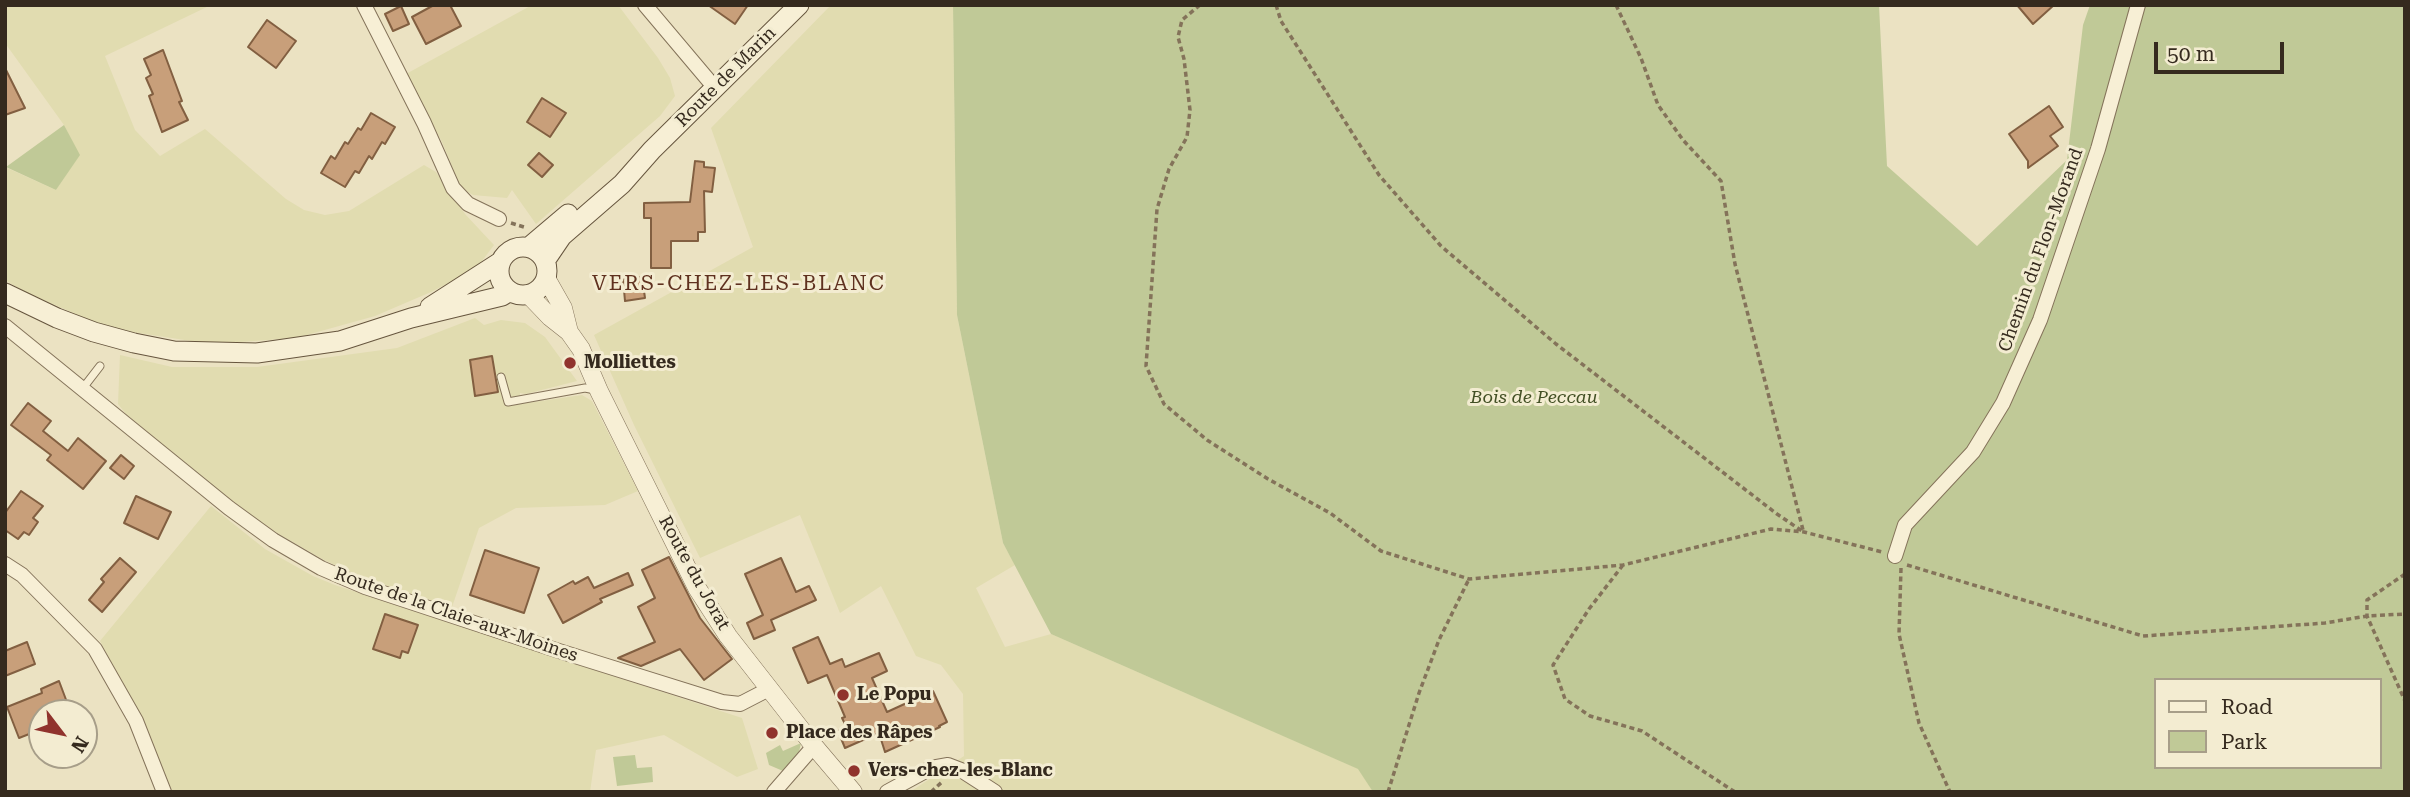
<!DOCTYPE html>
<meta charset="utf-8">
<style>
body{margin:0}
#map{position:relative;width:2410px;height:797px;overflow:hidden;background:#ebe2c2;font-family:"Roboto Serif",serif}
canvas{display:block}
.frame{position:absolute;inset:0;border:7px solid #352a1e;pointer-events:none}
.legend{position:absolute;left:2154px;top:678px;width:228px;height:91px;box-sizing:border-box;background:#f3ecd1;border:2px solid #a79e89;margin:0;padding:9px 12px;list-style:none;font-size:21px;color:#352a1e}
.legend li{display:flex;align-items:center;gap:14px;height:35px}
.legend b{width:35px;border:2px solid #a79e89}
.north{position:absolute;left:28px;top:699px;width:70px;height:70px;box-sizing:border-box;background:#f3ecd1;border:2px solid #a79e89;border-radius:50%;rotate:122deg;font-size:19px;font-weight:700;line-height:28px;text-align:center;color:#352a1e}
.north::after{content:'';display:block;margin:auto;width:24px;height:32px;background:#90332d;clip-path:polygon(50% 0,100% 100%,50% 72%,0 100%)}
.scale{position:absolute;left:2154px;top:42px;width:130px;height:32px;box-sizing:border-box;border:4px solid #352a1e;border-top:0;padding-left:9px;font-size:21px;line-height:24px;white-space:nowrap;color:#352a1e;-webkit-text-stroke:5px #f3ecd1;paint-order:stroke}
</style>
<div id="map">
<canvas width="2410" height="797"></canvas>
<div class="frame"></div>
<ul class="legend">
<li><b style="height:9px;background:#f7efd5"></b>Road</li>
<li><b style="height:19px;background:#c0c997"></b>Park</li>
</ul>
<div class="north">N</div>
<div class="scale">50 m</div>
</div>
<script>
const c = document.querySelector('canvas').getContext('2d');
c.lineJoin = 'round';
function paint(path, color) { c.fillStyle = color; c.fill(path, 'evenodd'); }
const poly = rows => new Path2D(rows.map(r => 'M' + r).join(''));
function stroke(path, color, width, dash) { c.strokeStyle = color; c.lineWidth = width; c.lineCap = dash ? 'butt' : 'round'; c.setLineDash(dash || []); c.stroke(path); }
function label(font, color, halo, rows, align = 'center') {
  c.font = font + ' "Roboto Serif",serif'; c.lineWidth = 6; c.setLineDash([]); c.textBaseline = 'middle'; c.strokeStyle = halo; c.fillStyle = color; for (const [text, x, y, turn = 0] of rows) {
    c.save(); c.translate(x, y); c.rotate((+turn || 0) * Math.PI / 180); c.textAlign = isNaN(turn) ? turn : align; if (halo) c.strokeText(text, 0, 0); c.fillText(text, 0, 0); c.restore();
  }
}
const farmland = poly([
 [5,5,211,5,105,56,135,130,160,156,205,129,286,199,304,210,325,215,349,211,424,165,436,172,465,214,494,245,476,269,431,292,375,316,296,338,211,344,132,332,96,323,25,292,5,280,5,167,56,190,79,155,64,125,5,43],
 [532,5,618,5,658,58,670,78,675,96,660,116,536,224,512,190,507,198,473,195,461,188,442,142,406,74],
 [831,5,953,5,957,315,1003,543,1015,565,976,588,1005,647,1051,634,1359,769,1373,792,910,792,964,756,963,694,941,665,916,656,881,586,840,613,800,515,700,558,634,425,594,335,753,247,711,128],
 [475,318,484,325,501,320,525,323,545,337,577,381,526,394,520,393,520,404,582,395,592,401,638,491,605,505,516,508,479,528,452,607,366,579,324,560,277,533,233,502,126,414,118,404,120,355,172,367,257,367,397,348],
 [211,506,265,549,313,576,335,585,742,718,758,769,737,777,664,735,596,750,590,792,171,792,141,718,100,641]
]);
const green = poly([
 [953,5,1879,5,1887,166,1977,246,2067,160,2083,25,2090,5,2405,5,2405,792,1373,792,1358,769,1051,634,1003,543,957,315],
 [2156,680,2380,680,2380,767,2156,767],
 [64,125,80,155,56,190,6,167],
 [801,743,799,752,783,771,769,765,766,753,780,745,783,751],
 [635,755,637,768,652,767,653,782,617,786,613,757]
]);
const building = poly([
 [434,5,450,5,461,26,426,44,412,17,434,5],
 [708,5,748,5,735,24,708,5],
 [2017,5,2054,5,2033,24,2017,5],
 [401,6,409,24,393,31,385,14,401,6],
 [267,20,296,41,276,68,248,47,267,20],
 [163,50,182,101,179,102,188,120,162,132,149,96,153,94,146,78,151,75,144,59,163,50],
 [5,68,25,108,5,115,5,68],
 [542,98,566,113,550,137,527,122,542,98],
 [2049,106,2063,127,2050,136,2058,146,2028,168,2028,161,2009,134,2049,106],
 [371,113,395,127,385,144,382,142,372,159,369,156,359,173,355,171,345,187,321,173,331,156,335,159,345,142,348,144,358,128,361,130,371,113],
 [539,153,553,165,542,177,528,165,539,153],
 [695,161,704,162,704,167,715,168,712,192,704,191,705,232,698,232,698,241,671,241,671,268,651,268,651,218,644,218,644,203,690,202,695,161],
 [642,277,645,298,625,301,623,279,642,277],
 [492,356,498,392,475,396,470,360,492,356],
 [28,403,51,421,43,431,68,451,78,438,106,461,83,489,47,460,51,455,11,425,28,403],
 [121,455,134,466,124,479,110,468,121,455],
 [21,491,43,506,33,518,38,522,29,535,24,532,18,539,5,530,5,513,21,491],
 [136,496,171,512,158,539,124,523,136,496],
 [485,550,539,568,524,613,470,595,485,550],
 [669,557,700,618,732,659,704,680,680,649,641,666,618,658,655,642,638,607,655,598,642,570,669,557],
 [120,558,136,572,102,612,89,600,104,582,101,579,120,558],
 [781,558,796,592,809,586,816,600,771,620,775,630,754,639,747,623,763,615,745,574,781,558],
 [628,573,633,585,600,599,602,602,563,623,548,595,573,581,575,584,588,577,594,588,628,573],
 [385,614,418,625,408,653,402,651,400,658,373,649,385,614],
 [818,637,830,664,842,659,845,667,879,653,887,671,872,678,887,712,933,691,947,722,939,726,940,727,885,752,879,733,845,748,838,731,847,728,842,718,845,717,827,675,808,683,793,648,818,637],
 [27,642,35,664,5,676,5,651,27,642],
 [59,681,71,713,42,713,42,729,19,738,7,707,42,693,41,689,59,681]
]);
const path = poly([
 [1200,5,1182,20,1178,37,1184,59,1190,110,1187,137,1169,169,1157,209,1146,366,1164,404,1207,440,1268,479,1330,513,1381,551,1469,579,1623,565,1771,529,1804,532,1882,552],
 [1276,5,1281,21,1379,175,1441,246,1556,344,1777,514,1802,531],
 [1616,5,1641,58,1658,105,1683,140,1721,181,1735,264,1803,530],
 [511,223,527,228],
 [1623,565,1589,609,1553,665,1565,699,1590,716,1642,731,1735,792],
 [1907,565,2143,636,2325,623,2367,616,2405,614],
 [1901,568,1899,634,1919,723,1950,792],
 [2405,574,2367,600,2367,616,2405,701],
 [931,792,942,782],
 [1388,792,1419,693,1439,640,1469,579]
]);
const service = poly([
 [501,377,508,402,585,388,595,390],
 [83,388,100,366]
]);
const minor = poly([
 [364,5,424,123,453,188,468,204,499,219],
 [645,5,715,88],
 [5,326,229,508,273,540,321,568,365,587,559,651,722,702,740,704,769,689],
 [1895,556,1905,525,1973,452,2003,403,2040,320,2098,149,2138,5],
 [5,564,22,575,95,649,136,721,164,792],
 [774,792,814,746],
 [887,792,931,768,948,765,961,770,995,792]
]);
const tertiary = poly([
 [546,278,563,308,569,332],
 [528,294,550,317,569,332,581,349,599,391,697,588,728,636,814,746,853,792]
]);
const secondary = poly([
 '499 271a24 24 0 1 1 48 0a24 24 0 1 1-48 0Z',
 [529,247,568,214],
 [545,261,562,236,622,184,652,150,799,5],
 [5,293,57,318,94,332,134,343,174,351,257,353,340,341,411,318,502,296,510,291],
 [430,307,500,262]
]);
const markers = [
 [570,363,7,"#90332d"],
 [843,695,7,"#90332d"],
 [772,733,7,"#90332d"],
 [854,771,7,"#90332d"]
];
const streetNames = [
 ["Route de Marin",726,77,-45],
 ["Chemin du Flon-Morand",2041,250,-70],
 ["Route du Jorat",694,573,61],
 ["Route de la Claie-aux-Moines",456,615,19]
];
const poiNames = [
 ["Molliettes",584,363],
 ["Le Popu",857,695],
 ["Place des Râpes",786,733],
 ["Vers-chez-les-Blanc",868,771]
];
const parkNames = [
 ["Bois de Peccau",1534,398]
];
const quarterNames = [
 ["VERS-CHEZ-LES-BLANC",739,284]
];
paint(farmland, '#e1dcb0');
paint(green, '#c0c997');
paint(building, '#c89f7a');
stroke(building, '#825f41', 2);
stroke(service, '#84735a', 9);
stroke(minor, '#84735a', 16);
stroke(tertiary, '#84735a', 19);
stroke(secondary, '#66553e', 21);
stroke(path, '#84735a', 3.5, [5, 3.5]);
stroke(service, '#f7efd5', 7);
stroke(minor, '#f7efd5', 14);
stroke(tertiary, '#f7efd5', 18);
stroke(secondary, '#f7efd5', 19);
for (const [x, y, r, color] of markers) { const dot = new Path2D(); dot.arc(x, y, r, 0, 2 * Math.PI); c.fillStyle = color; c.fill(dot); stroke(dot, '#f3ecd1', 2.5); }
label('18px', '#352a1e', '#f3ecd1', streetNames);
label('bold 18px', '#352a1e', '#f3ecd1', poiNames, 'left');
label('italic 18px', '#435025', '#f3ecd1', parkNames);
c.letterSpacing = '2px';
label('21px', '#5f311f', '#f3ecd1', quarterNames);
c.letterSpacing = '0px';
</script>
